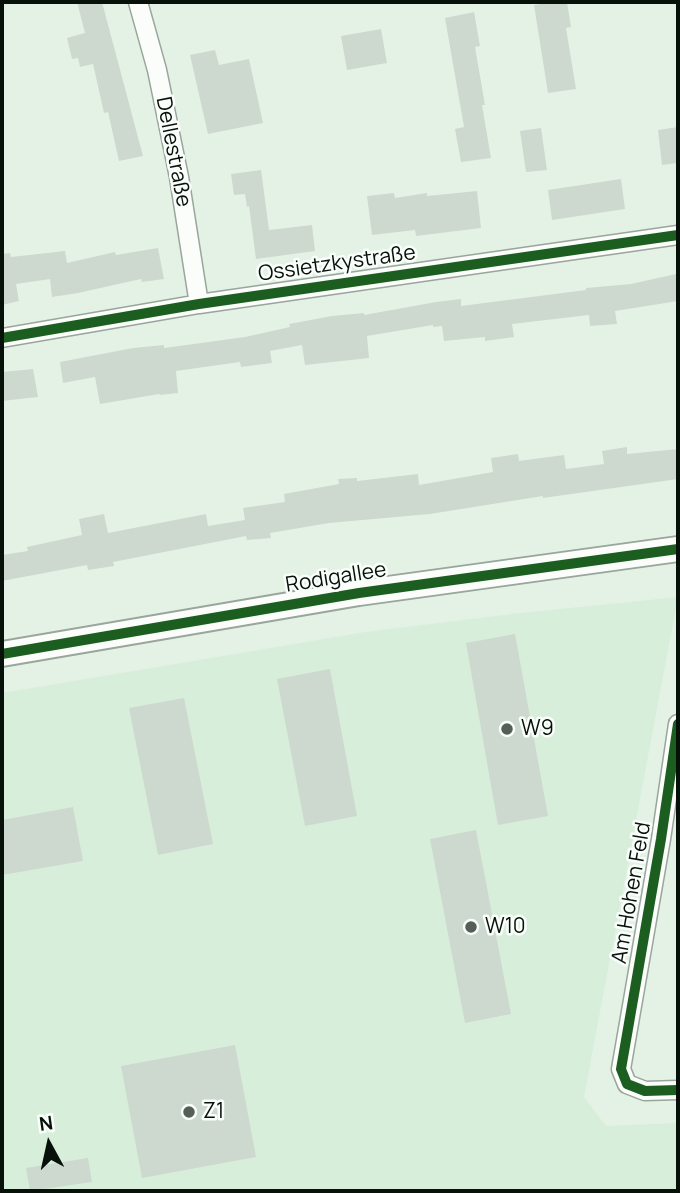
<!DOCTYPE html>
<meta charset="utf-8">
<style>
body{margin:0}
#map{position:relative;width:680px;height:1193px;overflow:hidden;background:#e4f2e6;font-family:Manrope,sans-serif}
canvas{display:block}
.frame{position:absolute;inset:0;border:4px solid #071009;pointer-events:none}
.north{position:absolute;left:14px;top:1109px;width:70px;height:70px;-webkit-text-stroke:5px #f9fefa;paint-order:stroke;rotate:352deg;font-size:19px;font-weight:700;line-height:28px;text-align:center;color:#071009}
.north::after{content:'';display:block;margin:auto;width:24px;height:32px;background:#071009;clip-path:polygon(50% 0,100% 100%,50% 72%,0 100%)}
</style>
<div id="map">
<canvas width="680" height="1193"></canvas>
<div class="frame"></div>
<div class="north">N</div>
</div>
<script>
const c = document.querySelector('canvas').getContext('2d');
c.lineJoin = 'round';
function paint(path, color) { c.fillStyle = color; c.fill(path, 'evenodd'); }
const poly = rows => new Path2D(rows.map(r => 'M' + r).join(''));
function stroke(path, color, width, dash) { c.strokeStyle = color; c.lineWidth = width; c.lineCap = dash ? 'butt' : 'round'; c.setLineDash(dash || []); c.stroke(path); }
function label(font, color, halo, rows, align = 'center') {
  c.font = font + ' Manrope,sans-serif'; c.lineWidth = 5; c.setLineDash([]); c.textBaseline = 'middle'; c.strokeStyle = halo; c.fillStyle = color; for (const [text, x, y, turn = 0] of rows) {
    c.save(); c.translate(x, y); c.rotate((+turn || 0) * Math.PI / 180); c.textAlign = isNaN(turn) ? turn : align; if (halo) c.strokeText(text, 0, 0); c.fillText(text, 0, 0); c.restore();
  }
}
const built = poly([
 [678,597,584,1097,606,1126,678,1123,678,1191,2,1191,2,693,365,632,520,613]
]);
const building = poly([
 [77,2,102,2,143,156,119,161,108,112,104,113,93,64,80,67,78,58,72,59,67,38,85,33],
 [555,2,567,2,571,27,566,28,576,89,548,93,534,5],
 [474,12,480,46,475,47,485,105,482,105,491,158,461,162,455,129,464,127,445,18],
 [381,29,387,63,347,70,341,36],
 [215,50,219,65,249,59,263,123,208,134,190,55],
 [678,127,678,163,662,165,658,130],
 [541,128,547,170,526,172,520,131],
 [261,170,269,230,312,225,315,251,256,259,249,206,247,207,245,194,234,195,231,174],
 [621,179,625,209,552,220,548,190],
 [477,191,481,228,416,236,415,230,372,235,367,196,394,193,395,198,427,193,427,196],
 [158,248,164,279,142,282,141,279,78,293,52,297,50,279,16,284,19,301,2,305,2,254,10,253,11,257,65,251,67,263,115,252,116,255],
 [676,274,678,301,615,311,617,324,590,326,589,315,512,324,514,337,485,341,485,337,444,341,442,326,433,327,433,325,367,336,369,358,305,365,302,345,270,351,272,363,241,367,240,362,176,371,178,393,160,395,159,394,100,404,95,377,63,383,60,362,133,348,164,345,164,348,245,337,290,327,289,324,332,316,364,313,364,315,436,302,461,299,461,306,586,290,586,288,631,284],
 [33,369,38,397,2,401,2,372],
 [627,447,627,454,678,449,678,479,543,498,543,496,430,514,329,523,270,533,271,538,247,540,246,536,113,562,114,566,88,570,87,565,2,581,2,555,28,551,27,547,82,535,79,519,104,514,108,533,206,514,208,526,245,520,243,508,285,502,284,494,339,484,338,479,357,478,357,481,418,474,419,485,493,472,491,458,518,454,519,461,564,455,566,469,604,464,602,451],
 [515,634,548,816,498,825,466,643],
 [330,669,357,816,305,826,277,679],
 [184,698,213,844,158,855,129,708],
 [73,807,83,861,2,875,2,820],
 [476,830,511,1014,465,1023,430,839],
 [235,1045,256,1157,142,1178,121,1066],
 [88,1158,92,1182,30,1191,26,1168]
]);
const minor = poly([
 [138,2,157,70,179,177,199,304],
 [2,338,199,304,678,235],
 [678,724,661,839,621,1069,627,1084,645,1091,678,1090]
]);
const secondary = poly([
 [2,654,359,593,678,549]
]);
const cycleway = poly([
 [2,338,199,304,678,235],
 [2,654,359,593,678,549],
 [678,724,661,839,621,1069,627,1084,645,1091,678,1090]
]);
const markers = [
 [507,729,7,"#545f56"],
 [471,927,7,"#545f56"],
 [189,1112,7,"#545f56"]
];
const streetNames = [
 ["Dellestraße",173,152,79],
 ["Ossietzkystraße",337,264,-8],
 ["Rodigallee",336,578,-9],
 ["Am Hohen Feld",632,893,-80]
];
const poiNames = [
 ["W9",521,729],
 ["W10",485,927],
 ["Z1",203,1112]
];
paint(built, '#d7efda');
paint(building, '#cdd9cf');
stroke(minor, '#9aa59c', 21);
stroke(secondary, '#9aa59c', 28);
stroke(minor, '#fbfdfb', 18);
stroke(secondary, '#fbfdfb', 24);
stroke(cycleway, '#1b5e20', 10);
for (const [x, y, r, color] of markers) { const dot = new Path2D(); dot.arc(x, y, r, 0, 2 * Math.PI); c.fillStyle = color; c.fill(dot); stroke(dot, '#f9fefa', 2.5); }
label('21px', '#071009', '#f9fefa', streetNames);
label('21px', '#071009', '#f9fefa', poiNames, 'left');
</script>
